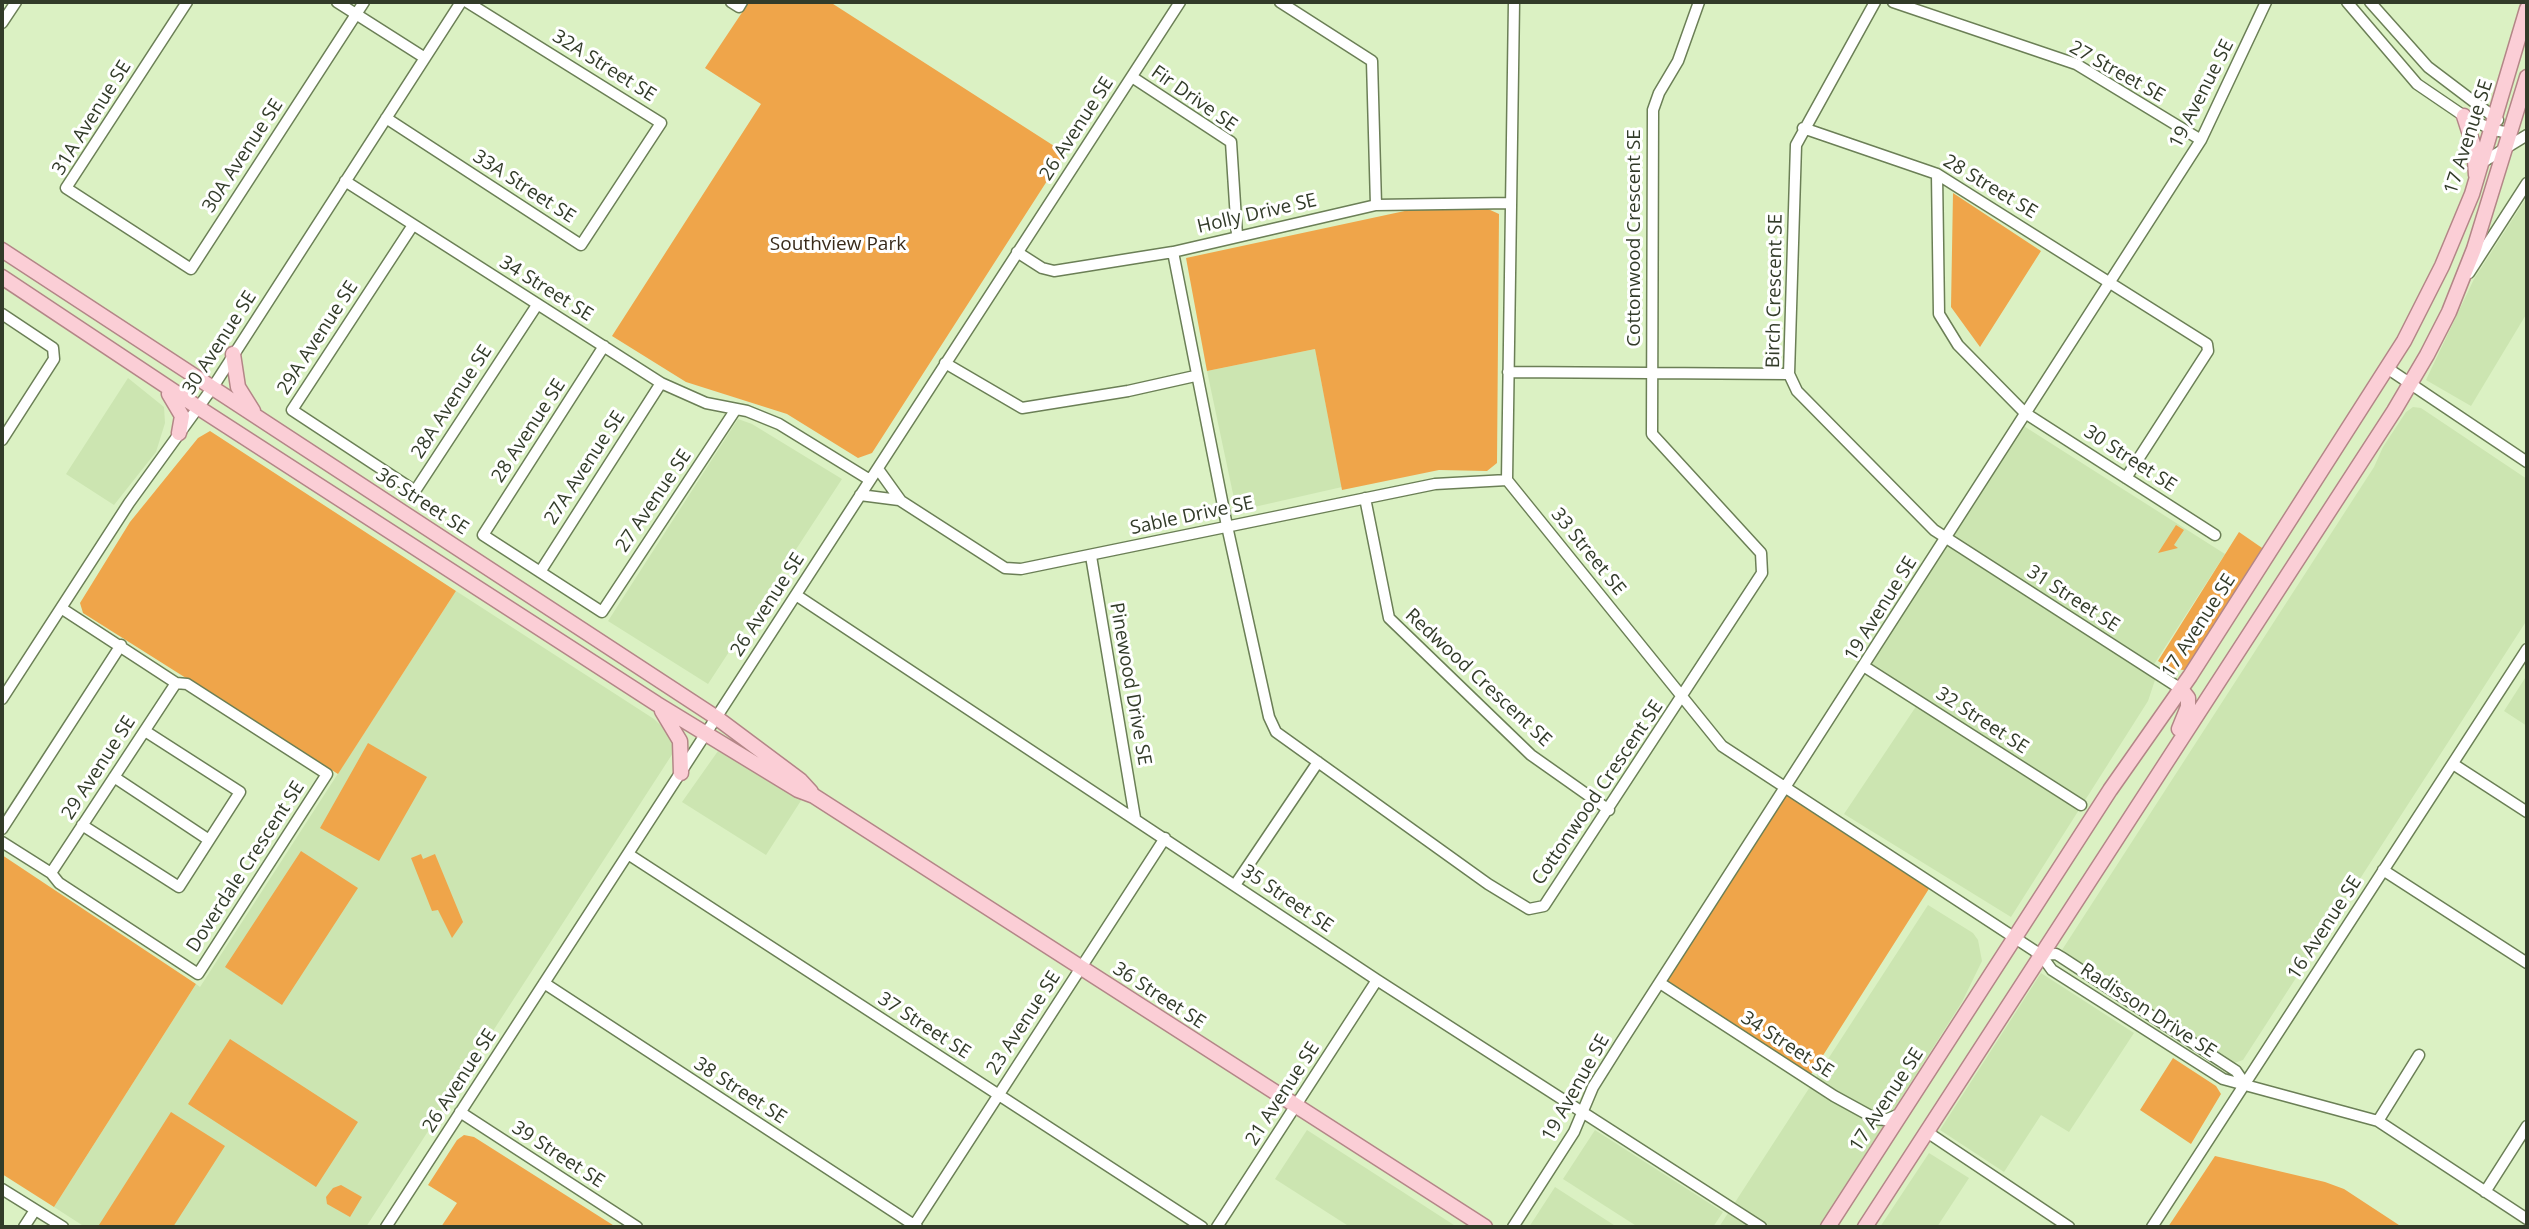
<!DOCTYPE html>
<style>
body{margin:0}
#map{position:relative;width:2529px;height:1229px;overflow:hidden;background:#dbf1c3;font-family:"Open Sans",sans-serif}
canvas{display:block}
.frame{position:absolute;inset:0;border:4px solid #323b29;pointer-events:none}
</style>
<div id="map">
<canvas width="2529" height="1229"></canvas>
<div class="frame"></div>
</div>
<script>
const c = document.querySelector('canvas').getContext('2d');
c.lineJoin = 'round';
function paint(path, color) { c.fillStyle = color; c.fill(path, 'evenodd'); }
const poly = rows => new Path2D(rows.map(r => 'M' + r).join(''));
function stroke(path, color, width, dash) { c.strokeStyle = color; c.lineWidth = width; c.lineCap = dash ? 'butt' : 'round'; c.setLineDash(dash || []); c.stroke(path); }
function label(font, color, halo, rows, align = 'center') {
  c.font = font + ' "Open Sans",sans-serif'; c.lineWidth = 6; c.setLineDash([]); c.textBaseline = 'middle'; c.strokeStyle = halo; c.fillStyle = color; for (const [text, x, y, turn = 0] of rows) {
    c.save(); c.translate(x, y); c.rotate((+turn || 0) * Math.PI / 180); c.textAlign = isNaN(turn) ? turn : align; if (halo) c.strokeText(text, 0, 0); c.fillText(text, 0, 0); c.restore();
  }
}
const built = poly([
 [2527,197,2527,313,2471,406,2426,380,2474,279],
 [1315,349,1342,487,1241,510,1236,508,1207,371],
 [128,378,164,407,165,423,156,452,114,505,66,474],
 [2413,407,2421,408,2527,479,2527,620,2243,1060,2234,1063,2062,950,2374,467,2383,447,2406,412],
 [738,419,752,424,842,479,708,684,608,621],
 [2019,423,2225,554,2151,669,2157,674,2148,701,2011,917,1844,814,1919,702,1865,667],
 [456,591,654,719,671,735,673,753,366,1227,85,1227,54,1207,196,984,200,987],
 [2527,675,2527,726,2504,711],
 [718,751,802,799,766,855,682,802],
 [1928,905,1973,933,1978,940,1982,961,1962,1002,1819,1227,1719,1227],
 [2041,973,2134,1033,2069,1132,2041,1115,2004,1172,1940,1130],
 [1307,1130,1457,1227,1350,1227,1275,1179],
 [1595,1130,1723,1212,1713,1227,1638,1227,1563,1179],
 [1929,1153,1969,1178,1937,1227,1880,1227],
 [1555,1187,1617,1227,1529,1227]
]);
const green = poly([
 [749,2,830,2,1065,153,872,453,858,458,787,414,686,382,612,336,761,104,705,68],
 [1953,193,2041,251,1980,347,1951,307],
 [1414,209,1488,209,1499,214,1497,463,1487,471,1439,470,1342,490,1315,349,1207,371,1186,258],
 [210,431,456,591,338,774,83,613,80,603,130,522,198,438],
 [2176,525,2184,530,2174,545,2178,548,2158,553],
 [2239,532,2265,550,2185,670,2171,669,2158,661],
 [368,743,427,777,379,861,320,828],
 [1784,789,1932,884,1808,1079,1660,984],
 [301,851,358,888,282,1005,225,967],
 [421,854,423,859,435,854,463,922,452,938,438,910,432,911,411,858],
 [2,855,196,984,54,1207,2,1174],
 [230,1039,358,1122,316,1187,188,1104],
 [2173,1058,2216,1086,2221,1094,2191,1144,2140,1110],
 [171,1112,225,1146,173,1227,102,1227,99,1225],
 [464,1135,474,1137,616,1227,441,1227,457,1203,428,1185,457,1140],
 [2215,1156,2325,1182,2344,1189,2402,1227,2168,1227],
 [341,1185,362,1197,350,1217,327,1204,326,1197,333,1188]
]);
const minor = poly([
 [187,2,66,188,191,269,364,2],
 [337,2,425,58],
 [731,2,739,7,742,2],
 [1280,2,1372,61,1376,205],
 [1514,2,1507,480,1722,746,2041,955,2052,970,2223,1079,2378,1121,2527,1219],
 [1875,2,1796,145,1789,374,1797,391,1934,530,2181,689],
 [1893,2,2076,64,2201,140],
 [2347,2,2417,84,2464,116,2493,130,2511,133],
 [2370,2,2428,67,2498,120],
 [2,23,16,2],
 [1132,77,1231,142,1237,235],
 [386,118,581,245,661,123,467,2],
 [1803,128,1937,174,2207,344,2208,351,2126,478],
 [2483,162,2527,135],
 [1937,174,1939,314,1958,345,2025,413,2215,535],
 [345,181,661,383,706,403,747,411,779,424,870,480],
 [413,225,292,410,415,491,537,305],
 [1017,252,1042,268,1054,271,1173,252,1376,205,1511,203],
 [1173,252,1227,526,1269,717,1276,732,1488,884,1529,909,1544,906,1762,573,1761,553,1652,434,1653,110,1659,93,1678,61,1699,2],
 [2469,273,2527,183],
 [2,314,53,348,54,359,2,440],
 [604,346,483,535,602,612,736,409],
 [945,363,1022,408,1128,391,1195,376],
 [2387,368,2527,462],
 [1508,372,1789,374],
 [878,469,901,501,1005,568,1021,569,1435,484,1507,480],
 [860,495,899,500],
 [1365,498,1389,618,1531,755,1609,810],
 [1091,556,1135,818],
 [540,572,661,383],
 [796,595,1377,980,1761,1227],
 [1865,667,2081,805],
 [2,699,129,503,213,387,461,2],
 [2453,764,2527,812],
 [114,777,209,840],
 [82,825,179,887,240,792,145,731],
 [2,829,121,645],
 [2,842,51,873,59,883,198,974,327,774,187,684,176,683,61,608],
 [628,854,1202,1227],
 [2383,870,2527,963],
 [51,873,176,683],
 [1235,885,1318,762],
 [2041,955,2056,954,2061,957,2236,1071,2245,1084],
 [544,983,917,1227],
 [1660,983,1834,1096,1876,1119,1885,1120,1900,1114],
 [460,1112,637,1227],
 [2378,1121,2419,1055],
 [1927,1132,2069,1227],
 [2,1189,63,1227],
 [2485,1192,2527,1126],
 [24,1227,35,1210],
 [386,1227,1180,2],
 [913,1227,1165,838],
 [1217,1227,1377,980],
 [1513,1227,1574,1132,1593,1087,1620,1044,2201,140,2266,2],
 [2152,1227,2527,649]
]);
const major = poly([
 [2464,116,2474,147,2476,175],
 [2,250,717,718,800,780,811,792],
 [2,277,199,408,657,704,798,790,814,796,1485,1227],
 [233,354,238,387,253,411],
 [169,394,182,416,179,433],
 [662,711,680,741,681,773],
 [2179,729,2188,707,2188,698,2181,689],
 [1828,1227,2110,790,2190,676,2404,341,2442,266,2472,194,2527,9],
 [1865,1227,2394,411,2427,355,2449,312,2474,249,2527,77]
]);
const streetNames = [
 ["32A Street SE",604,66,32],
 ["27 Street SE",2117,72,29],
 ["19 Avenue SE",2202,94,-63],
 ["Fir Drive SE",1194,99,35],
 ["31A Avenue SE",92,118,-58],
 ["26 Avenue SE",1077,129,-57],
 ["17 Avenue SE",2469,137,-72],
 ["30A Avenue SE",243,156,-57],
 ["33A Street SE",524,187,33],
 ["28 Street SE",1990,187,31],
 ["Holly Drive SE",1257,214,-13],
 ["Cottonwood Crescent SE",1635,238,-90],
 ["34 Street SE",546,289,32],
 ["Birch Crescent SE",1775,291,-89],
 ["29A Avenue SE",318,338,-57],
 ["30 Avenue SE",220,343,-57],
 ["28A Avenue SE",452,402,-57],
 ["28 Avenue SE",529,431,-57],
 ["30 Street SE",2130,459,33],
 ["27A Avenue SE",585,468,-57],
 ["27 Avenue SE",654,501,-56],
 ["36 Street SE",422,502,33],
 ["Sable Drive SE",1192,516,-12],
 ["33 Street SE",1588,552,51],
 ["31 Street SE",2073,599,33],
 ["26 Avenue SE",768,605,-57],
 ["19 Avenue SE",1881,609,-58],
 ["17 Avenue SE",2199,626,-57],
 ["Redwood Crescent SE",1478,678,43],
 ["Pinewood Drive SE",1130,684,80],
 ["32 Street SE",1982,721,33],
 ["29 Avenue SE",99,768,-57],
 ["Cottonwood Crescent SE",1598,793,-56],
 ["Doverdale Crescent SE",246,867,-57],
 ["35 Street SE",1287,899,34],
 ["16 Avenue SE",2325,928,-57],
 ["36 Street SE",1159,996,33],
 ["Radisson Drive SE",2148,1011,33],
 ["23 Avenue SE",1024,1023,-57],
 ["37 Street SE",924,1026,33],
 ["34 Street SE",1787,1045,33],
 ["26 Avenue SE",460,1081,-57],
 ["19 Avenue SE",1576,1088,-61],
 ["38 Street SE",740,1091,33],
 ["21 Avenue SE",1283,1094,-57],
 ["17 Avenue SE",1887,1100,-57],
 ["39 Street SE",558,1155,33]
];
const parkNames = [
 ["Southview Park",838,245]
];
paint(built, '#cce5b1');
paint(green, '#efa54a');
stroke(minor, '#6b7f56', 13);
stroke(major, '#b38687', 17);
stroke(minor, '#fff', 10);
stroke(major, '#fbced6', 14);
label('19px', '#323b29', '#fff', streetNames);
label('19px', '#392a1a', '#fff', parkNames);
</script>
